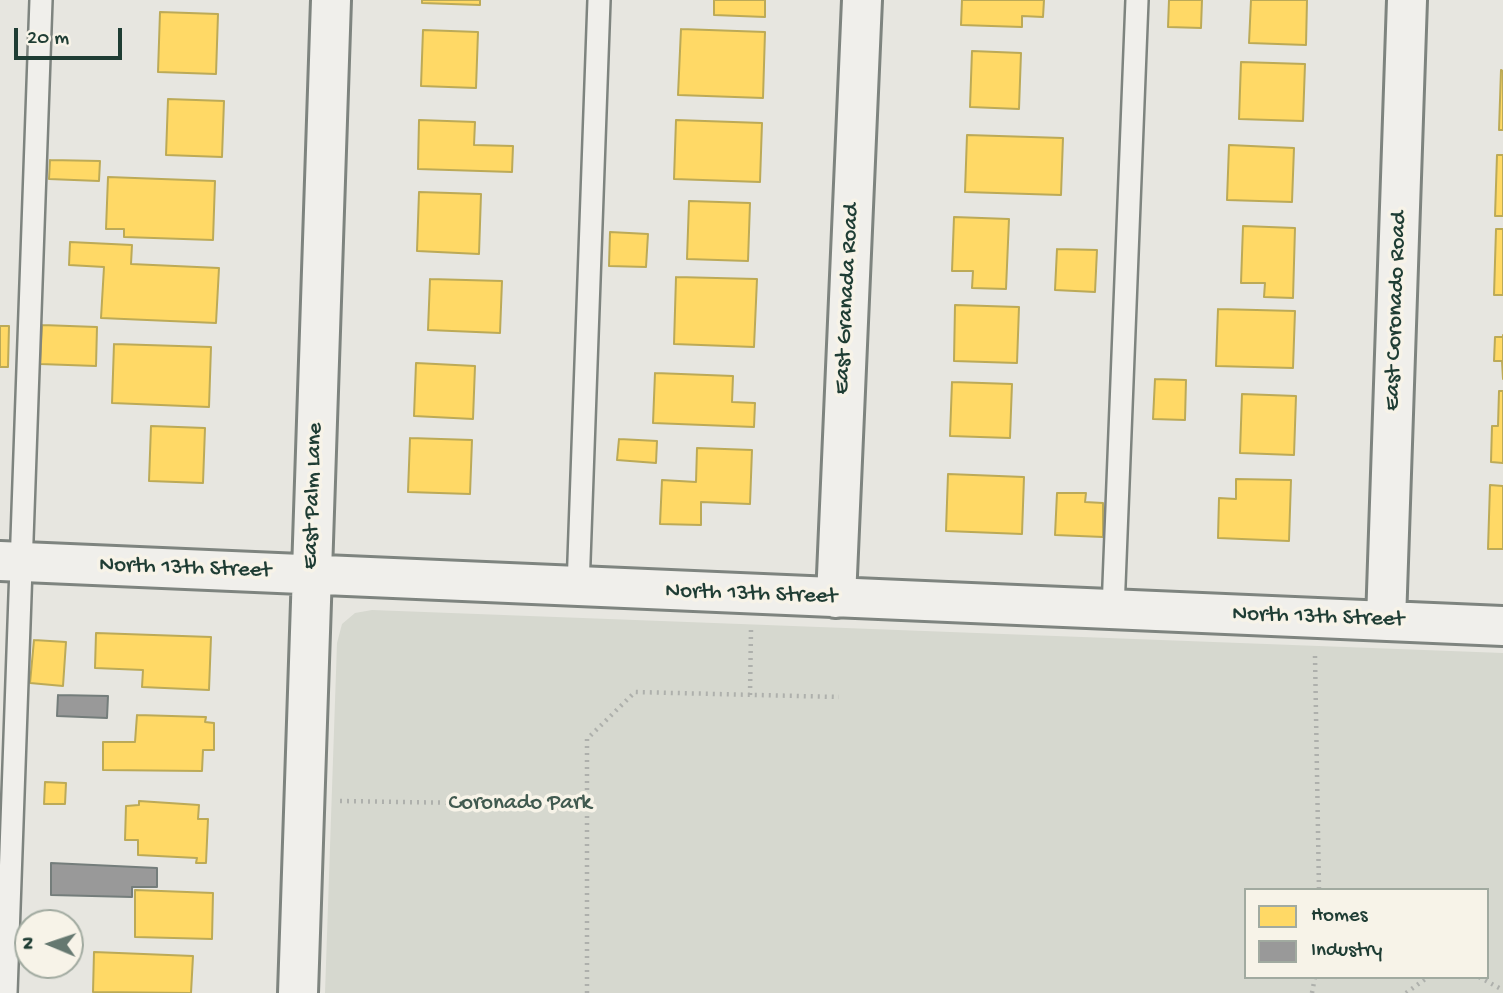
<!DOCTYPE html>
<style>
body{margin:0}
#map{position:relative;width:1503px;height:993px;overflow:hidden;background:#e7e6e0;font-family:"Gochi Hand",sans-serif}
canvas{display:block}
.legend{position:absolute;left:1244px;top:888px;width:245px;height:91px;box-sizing:border-box;background:#f7f3e8;border:2px solid #a1aaa0;margin:0;padding:9px 12px;list-style:none;font-size:21px;color:#1f3d34}
.legend li{display:flex;align-items:center;gap:14px;height:35px}
.legend b{width:35px;border:2px solid #a1aaa0}
.north{position:absolute;left:14px;top:909px;width:70px;height:70px;box-sizing:border-box;background:#f7f3e8;border:2px solid #a1aaa0;border-radius:50%;rotate:272deg;font-size:19px;font-weight:700;line-height:28px;text-align:center;color:#1f3d34}
.north::after{content:'';display:block;margin:auto;width:24px;height:32px;background:#657870;clip-path:polygon(50% 0,100% 100%,50% 72%,0 100%)}
.scale{position:absolute;left:14px;top:28px;width:108px;height:32px;box-sizing:border-box;border:4px solid #1f3d34;border-top:0;padding-left:9px;font-size:21px;line-height:24px;white-space:nowrap;color:#1f3d34;-webkit-text-stroke:5px #f7f3e8;paint-order:stroke}
</style>
<div id="map">
<canvas width="1503" height="993"></canvas>
<ul class="legend">
<li><b style="height:19px;background:#ffd966"></b>Homes</li>
<li><b style="height:19px;background:#999"></b>Industry</li>
</ul>
<div class="north">N</div>
<div class="scale">20 m</div>
</div>
<script>
const c = document.querySelector('canvas').getContext('2d');
c.lineJoin = 'round';
function paint(path, color) { c.fillStyle = color; c.fill(path, 'evenodd'); }
const poly = rows => new Path2D(rows.map(r => 'M' + r).join(''));
function stroke(path, color, width, dash) { c.strokeStyle = color; c.lineWidth = width; c.lineCap = dash ? 'butt' : 'round'; c.setLineDash(dash || []); c.stroke(path); }
function label(font, color, halo, rows, align = 'center') {
  c.font = font + ' "Gochi Hand",sans-serif'; c.lineWidth = 7; c.setLineDash([]); c.textBaseline = 'middle'; c.strokeStyle = halo; c.fillStyle = color; for (const [text, x, y, turn = 0] of rows) {
    c.save(); c.translate(x, y); c.rotate((+turn || 0) * Math.PI / 180); c.textAlign = isNaN(turn) ? turn : align; if (halo) c.strokeText(text, 0, 0); c.fillText(text, 0, 0); c.restore();
  }
}
const green = poly([
 [372,610,1503,653,1503,993,325,993,337,643,342,624,355,613],
 [1246,890,1487,890,1487,977,1246,977]
]);
const homes = poly([
 [422,0,480,0,480,5,422,3,422,0],
 [714,0,765,0,765,17,714,15,714,0],
 [962,0,1044,0,1043,17,1022,16,1022,27,961,25,962,0],
 [1169,0,1202,0,1201,28,1168,27,1169,0],
 [1251,0,1307,0,1306,45,1249,43,1251,0],
 [160,12,218,14,216,74,158,72,160,12],
 [681,29,765,32,763,98,678,95,681,29],
 [423,30,478,32,476,88,421,86,423,30],
 [972,51,1021,53,1019,109,970,107,972,51],
 [1241,62,1305,64,1303,121,1239,119,1241,62],
 [1501,70,1503,71,1503,130,1499,130,1501,70],
 [168,99,224,101,222,157,166,155,168,99],
 [419,120,475,122,474,145,513,146,512,172,418,169,419,120],
 [676,120,762,123,760,182,674,179,676,120],
 [967,135,1063,138,1061,195,965,192,967,135],
 [1229,145,1294,148,1292,202,1227,200,1229,145],
 [1497,155,1503,155,1503,216,1495,216,1497,155],
 [50,160,100,161,99,181,49,179,50,160],
 [108,177,215,181,213,240,124,237,124,229,106,229,108,177],
 [419,192,481,194,479,254,417,251,419,192],
 [689,201,750,203,748,261,687,259,689,201],
 [954,217,1009,219,1006,289,972,288,973,271,952,271,954,217],
 [1243,226,1295,228,1293,298,1264,297,1265,283,1241,283,1243,226],
 [1496,229,1503,229,1503,295,1494,295,1496,229],
 [610,232,648,234,646,267,609,266,610,232],
 [70,242,132,245,131,264,219,268,216,323,101,318,104,267,69,265,70,242],
 [1057,249,1097,250,1095,292,1055,290,1057,249],
 [676,277,757,279,754,347,674,344,676,277],
 [430,279,502,281,500,333,428,330,430,279],
 [955,305,1019,307,1017,363,954,361,955,305],
 [1218,309,1295,311,1293,368,1216,366,1218,309],
 [42,325,97,327,96,366,40,364,42,325],
 [0,326,9,326,8,367,0,367,0,326],
 [1503,335,1503,379,1502,361,1494,361,1495,337,1503,337,1503,335],
 [114,344,211,347,209,407,112,403,114,344],
 [416,363,475,366,473,419,414,416,416,363],
 [655,373,733,376,732,402,755,403,754,427,653,423,655,373],
 [1155,379,1186,380,1185,420,1153,419,1155,379],
 [952,382,1012,384,1010,438,950,436,952,382],
 [1499,391,1503,391,1503,463,1491,462,1492,426,1498,426,1499,391],
 [1242,394,1296,396,1294,455,1240,453,1242,394],
 [151,426,205,428,203,483,149,481,151,426],
 [410,438,472,440,470,494,408,492,410,438],
 [619,439,657,441,656,463,617,460,619,439],
 [697,448,752,450,750,504,701,502,701,525,660,524,662,480,696,482,697,448],
 [948,474,1024,477,1022,534,946,531,948,474],
 [1236,479,1291,480,1289,541,1218,538,1219,498,1236,499,1236,479],
 [1490,485,1503,486,1503,549,1488,549,1490,485],
 [1057,493,1086,493,1085,502,1103,503,1103,537,1055,535,1057,493],
 [96,633,211,637,209,690,142,687,143,670,95,668,96,633],
 [34,640,66,642,63,686,30,683,34,640],
 [137,715,206,717,205,722,214,723,214,750,203,750,202,771,103,770,103,742,135,742,137,715],
 [45,782,66,783,65,804,44,804,45,782],
 [139,801,199,805,198,819,208,819,206,863,196,863,197,858,138,855,138,840,125,840,126,806,139,805,139,801],
 [135,890,213,893,212,939,135,937,135,890],
 [94,952,193,956,191,993,93,992,94,952]
]);
const industry = poly([
 [58,695,108,696,107,718,57,716,58,695],
 [51,863,157,868,157,887,132,887,132,897,51,895,51,863]
]);
const path = poly([
 [1315,656,1319,890],
 [750,695,751,629],
 [340,801,587,805],
 [1479,977,1503,990],
 [587,993,587,739,635,692,839,697],
 [1312,993,1315,977],
 [1406,993,1428,977]
]);
const lane = poly([
 [578,588,599,0],
 [1113,610,1137,0],
 [6,993,41,0]
]);
const street = poly([
 [0,561,1503,626],
 [836,598,862,0],
 [1386,621,1407,0],
 [298,993,331,0]
]);
const streetNames = [
 ["East Granada Road",848,299,-87],
 ["East Coronado Road",1397,311,-88],
 ["East Palm Lane",314,496,-88],
 ["North 13th Street",185,569,2],
 ["North 13th Street",751,595,2],
 ["North 13th Street",1318,618,2]
];
const parkNames = [
 ["Coronado Park",520,804]
];
paint(green, '#d6d8cf');
paint(homes, '#ffd966');
stroke(homes, '#bcaa57', 2);
paint(industry, '#999');
stroke(industry, '#747d7b', 2);
stroke(lane, '#7e847f', 26);
stroke(street, '#7e847f', 44);
stroke(path, '#aeb0ac', 4.5, [2, 5]);
stroke(lane, '#f0efeb', 21);
stroke(street, '#f0efeb', 38);
label('23px', '#1f3d34', '#f7f3e8', streetNames);
label('23px', '#415a50', '#f7f3e8', parkNames);
</script>
